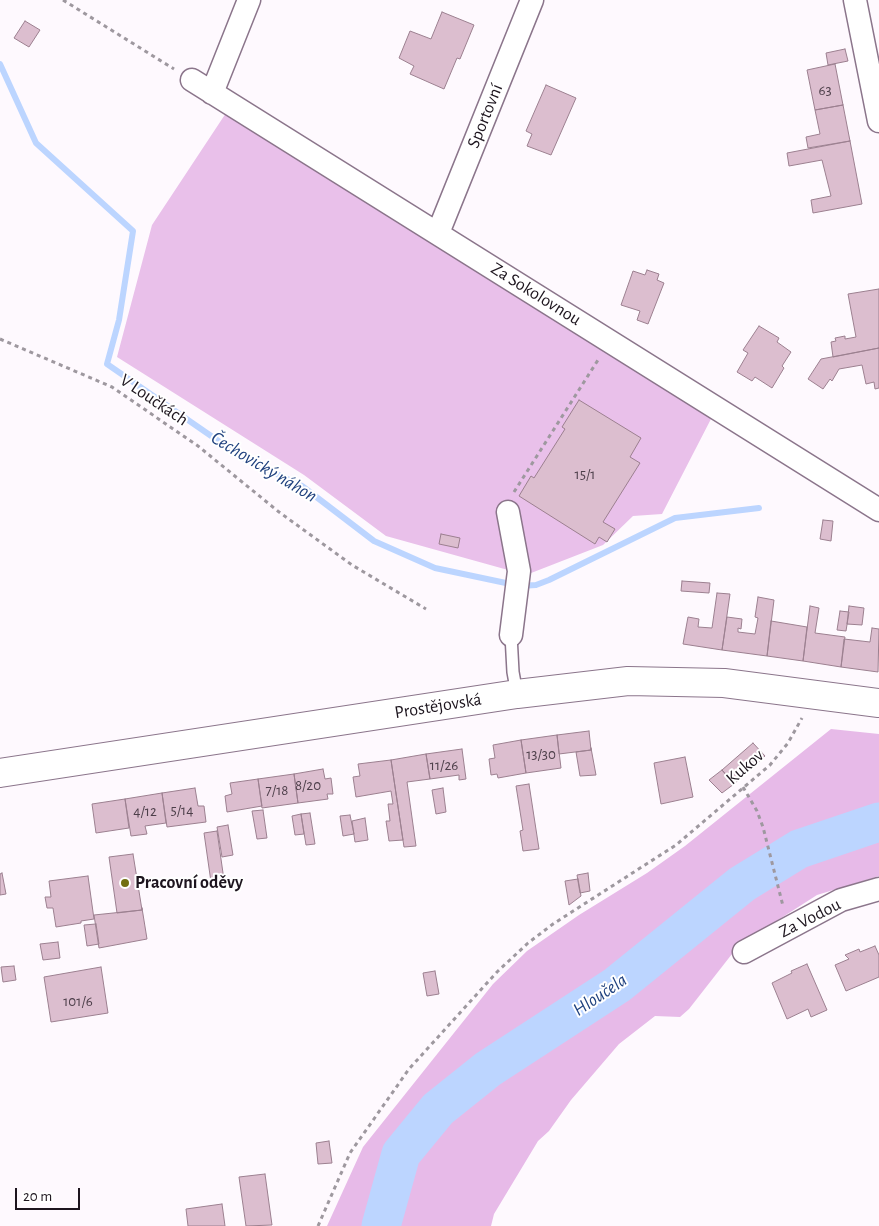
<!DOCTYPE html>
<meta charset="utf-8">
<style>
body{margin:0}
#map{position:relative;width:879px;height:1226px;overflow:hidden;background:#fef9fe;font-family:"Alegreya Sans",sans-serif}
canvas{display:block}
.scale{position:absolute;left:15px;top:1188px;width:65px;height:22px;box-sizing:border-box;border:2px solid #1d151e;border-top:0;padding-left:6px;font-size:15px;line-height:18px;white-space:nowrap;color:#1d151e;-webkit-text-stroke:4px #fff;paint-order:stroke}
</style>
<div id="map">
<canvas width="879" height="1226"></canvas>
<div class="scale">20 m</div>
</div>
<script>
const c = document.querySelector('canvas').getContext('2d');
c.lineJoin = 'round';
function paint(path, color) { c.fillStyle = color; c.fill(path, 'evenodd'); }
const poly = rows => new Path2D(rows.map(r => 'M' + r).join(''));
function stroke(path, color, width, dash) { c.strokeStyle = color; c.lineWidth = width; c.lineCap = dash ? 'butt' : 'round'; c.setLineDash(dash || []); c.stroke(path); }
function label(font, color, halo, rows, align = 'center') {
  c.font = font + ' "Alegreya Sans",sans-serif'; c.lineWidth = 4; c.setLineDash([]); c.textBaseline = 'middle'; c.strokeStyle = halo; c.fillStyle = color; for (const [text, x, y, turn = 0] of rows) {
    c.save(); c.translate(x, y); c.rotate((+turn || 0) * Math.PI / 180); c.textAlign = isNaN(turn) ? turn : align; if (halo) c.strokeText(text, 0, 0); c.fillText(text, 0, 0); c.restore();
  }
}
const green = poly([
 [226,113,712,417,662,514,633,516,603,545,526,575,386,536,304,475,117,357,152,225]
]);
const forest = poly([
 [831,729,879,734,879,876,817,895,739,945,689,1009,680,1017,655,1016,619,1044,571,1100,549,1131,538,1141,494,1214,491,1226,327,1226,363,1147,493,984,527,951,579,915,647,873,685,846]
]);
const stream = poly([
 [0,64,36,143,133,231,119,320,107,364,243,458,302,486,374,541,435,568,520,586,536,585,549,580,675,518,759,508]
]);
const river = poly([
 [381,1226,401,1154,438,1109,488,1069,617,985,742,884,799,849,879,822]
]);
const building = poly([
 [442,12,474,25,460,59,457,58,444,89,410,74,414,66,399,58,410,31,431,39,442,12],
 [25,21,40,30,29,47,14,38,25,21],
 [845,49,848,61,828,65,826,53,845,49],
 [835,64,843,105,815,110,807,70,835,64],
 [546,85,576,98,551,155,527,146,532,134,526,131,546,85],
 [843,105,850,141,808,148,806,137,820,134,815,110,843,105],
 [850,141,862,204,813,213,811,200,831,196,822,160,789,166,787,153,850,141],
 [647,270,659,274,657,280,664,283,648,324,637,320,640,311,621,305,633,271,645,275,647,270],
 [879,289,879,348,833,357,831,342,836,341,835,338,845,336,845,339,856,337,848,294,879,289],
 [759,326,779,338,777,342,791,352,782,366,784,368,772,388,755,377,752,381,737,372,748,353,743,350,759,326],
 [879,348,879,388,875,389,874,382,866,384,862,365,839,369,832,381,830,379,823,389,808,379,821,359,879,348],
 [579,400,641,438,630,457,640,463,603,522,615,529,607,542,599,537,595,544,519,496,531,476,534,478,565,429,562,427,579,400],
 [823,520,833,521,831,541,820,539,823,520],
 [441,534,460,538,458,548,439,544,441,534],
 [682,581,710,583,709,593,681,591,682,581],
 [717,593,730,594,722,650,683,644,688,617,699,619,698,627,712,628,717,593],
 [758,597,774,600,767,656,722,650,727,617,742,619,741,629,738,628,738,632,755,634,758,618,755,617,758,597],
 [810,606,819,608,815,633,845,637,841,667,803,661,810,606],
 [849,606,864,608,862,625,847,624,849,606],
 [840,611,849,612,846,631,837,630,840,611],
 [771,621,807,627,803,661,767,656,771,621],
 [872,628,879,629,878,672,841,667,844,639,870,642,872,628],
 [589,731,591,750,559,754,557,735,589,731],
 [557,735,561,768,526,773,521,740,557,735],
 [521,740,526,773,498,778,497,774,491,775,489,759,495,758,493,745,521,740],
 [753,743,765,756,734,784,722,770,753,743],
 [591,748,596,775,580,776,576,752,591,750,591,748],
 [462,749,466,779,459,780,459,775,430,779,426,754,462,749],
 [426,754,430,779,407,782,416,846,404,847,391,760,426,754],
 [685,757,693,797,661,804,654,763,685,757],
 [391,760,403,840,389,841,386,821,390,821,388,804,393,804,391,791,356,797,353,777,360,776,358,764,391,760],
 [323,769,325,779,331,778,333,794,327,794,328,799,298,803,294,774,323,769],
 [722,770,734,784,722,793,709,780,722,770],
 [294,774,298,803,262,808,258,779,294,774],
 [258,779,262,806,227,812,225,796,232,794,230,783,258,779],
 [529,784,539,849,523,851,520,831,523,830,516,786,529,784],
 [195,788,198,806,204,806,206,822,167,827,162,793,195,788],
 [443,788,446,812,436,814,432,790,443,788],
 [162,793,166,823,145,826,147,834,131,836,125,799,162,793],
 [125,799,129,828,96,833,92,804,125,799],
 [263,810,267,838,257,839,252,811,263,810],
 [310,813,315,844,306,845,301,814,310,813],
 [301,814,304,834,295,835,292,816,301,814],
 [350,815,354,834,343,836,340,816,350,815],
 [365,818,368,840,355,842,352,821,365,818],
 [228,825,233,855,222,857,217,827,228,825],
 [217,831,224,880,211,882,204,833,217,831],
 [133,854,142,910,117,913,109,857,133,854],
 [2,873,6,894,0,895,0,874,2,873],
 [588,873,590,891,580,893,577,875,588,873],
 [88,876,94,919,81,921,81,923,56,927,53,908,47,908,45,897,51,897,49,881,88,876],
 [578,879,581,896,569,905,565,881,578,879],
 [142,908,147,939,99,948,94,915,142,910,142,908],
 [96,924,99,944,87,946,84,925,96,924],
 [58,942,60,958,43,960,40,944,58,942],
 [875,946,879,955,879,977,846,991,835,965,849,959,845,955,859,949,860,952,875,946],
 [807,964,827,1010,811,1017,808,1009,787,1019,772,983,792,973,791,971,807,964],
 [14,966,16,980,3,982,1,967,14,966],
 [101,967,108,1013,51,1022,44,977,101,967],
 [435,971,439,994,427,996,423,973,435,971],
 [329,1141,332,1163,318,1164,316,1143,329,1141],
 [265,1174,272,1225,246,1226,239,1177,265,1174],
 [222,1204,225,1226,188,1226,186,1209,222,1204]
]);
const path = poly([
 [63,0,174,69],
 [0,339,112,387,198,446,279,512,352,565,426,609],
 [514,492,598,360],
 [743,787,757,811,763,827,783,906],
 [318,1226,350,1153,409,1069,497,972,528,943,553,924,676,845,770,765,788,743,802,718]
]);
const lane = poly([
 [511,635,513,672,517,694]
]);
const street = poly([
 [855,0,879,121],
 [192,80,879,510],
 [212,93,249,0],
 [438,233,532,0],
 [508,512,519,571,511,635],
 [744,952,841,900,879,889]
]);
const secondary = poly([
 [0,773,517,694,628,681,724,683,879,703]
]);
const markers = [
 [125,883,5,"#726f10"]
];
const numberNames = [
 ["63",825,90],
 ["15/1",585,474],
 ["13/30",541,754],
 ["11/26",444,765],
 ["8/20",308,785],
 ["7/18",277,790],
 ["5/14",182,810],
 ["4/12",145,811],
 ["101/6",78,1001]
];
const streetNames = [
 ["Sportovní",485,116,-68],
 ["Za Sokolovnou",536,294,32],
 ["V Loučkách",154,400,34],
 ["Prostějovská",438,706,-9],
 ["Kukov",745,767,-41],
 ["Za Vodou",810,918,-27]
];
const poiNames = [
 ["Pracovní oděvy",135,883]
];
const waterNames = [
 ["Čechovický náhon",264,467,31],
 ["Hloučela",600,995,-34]
];
paint(green, '#e9c0ea');
paint(forest, '#e7bae8');
stroke(stream, '#bcd5ff', 6);
stroke(river, '#bcd5ff', 39);
paint(building, '#dcbecf');
stroke(building, '#9c8090', 1);
stroke(lane, '#8b758b', 14);
stroke(street, '#8b758b', 25);
stroke(secondary, '#8b758b', 30);
stroke(path, '#9e989f', 3, [4, 4]);
stroke(lane, '#fff', 11);
stroke(street, '#fff', 22);
stroke(secondary, '#fff', 28);
for (const [x, y, r, color] of markers) { const dot = new Path2D(); dot.arc(x, y, r, 0, 2 * Math.PI); c.fillStyle = color; c.fill(dot); stroke(dot, '#fff', 2); }
label('15px', '#4d3f4a', null, numberNames);
label('18px', '#1d151e', '#fff', streetNames);
label('bold 18px', '#1d151e', '#fff', poiNames, 'left');
label('italic 19px', '#1f417e', '#fff', waterNames);
</script>
